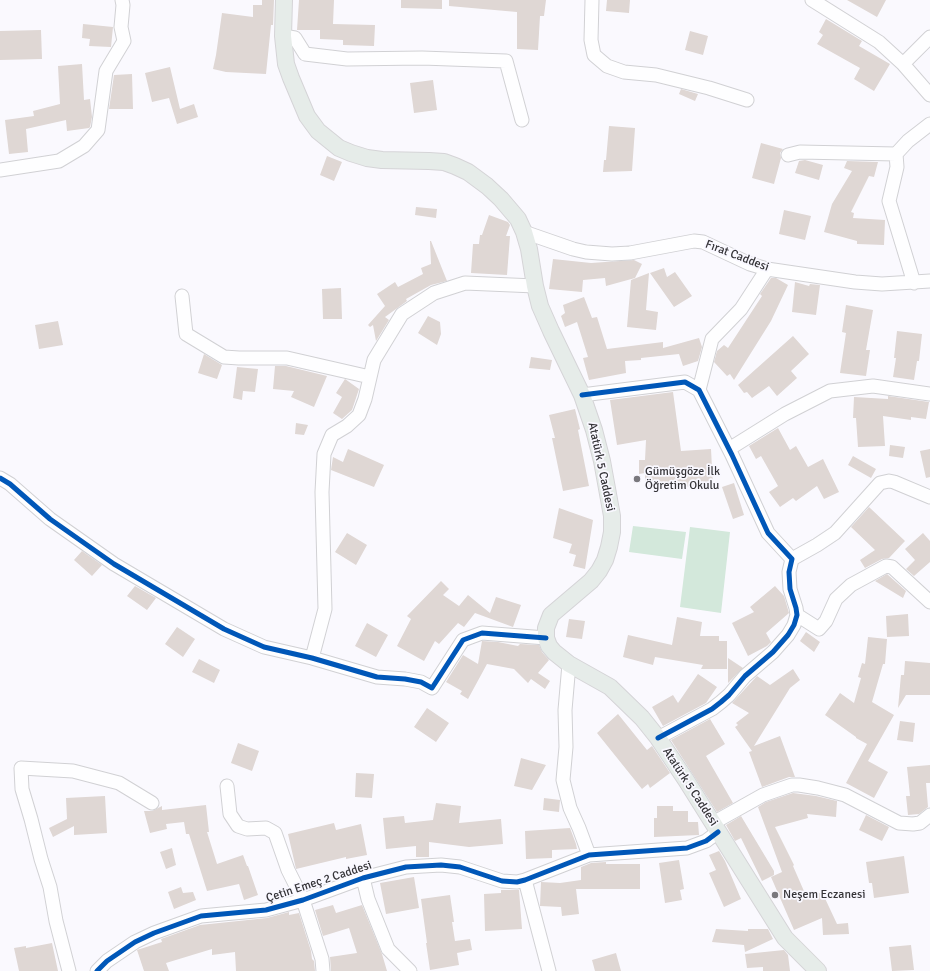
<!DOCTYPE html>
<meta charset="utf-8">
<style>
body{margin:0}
canvas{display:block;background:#faf9fe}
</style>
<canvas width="930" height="971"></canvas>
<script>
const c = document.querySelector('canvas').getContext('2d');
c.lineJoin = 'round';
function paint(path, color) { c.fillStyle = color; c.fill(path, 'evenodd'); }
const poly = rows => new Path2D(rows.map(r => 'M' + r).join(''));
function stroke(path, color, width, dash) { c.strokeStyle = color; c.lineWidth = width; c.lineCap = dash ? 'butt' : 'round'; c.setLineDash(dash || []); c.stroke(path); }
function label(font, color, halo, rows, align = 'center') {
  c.font = font + ' Signika,sans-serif'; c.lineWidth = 3.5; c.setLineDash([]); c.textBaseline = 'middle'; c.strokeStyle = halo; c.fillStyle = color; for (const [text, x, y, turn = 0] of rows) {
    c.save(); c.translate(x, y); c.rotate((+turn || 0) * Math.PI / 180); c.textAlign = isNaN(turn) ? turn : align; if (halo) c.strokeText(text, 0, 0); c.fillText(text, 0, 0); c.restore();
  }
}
const green = poly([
 [633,526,686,532,682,559,629,552],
 [690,527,730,532,721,613,680,607]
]);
const building = poly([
 [262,0,274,0,273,25,271,25,266,74,226,72,213,69,216,55,222,13,253,17,253,5,262,5],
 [299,0,334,0,333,24,375,25,374,46,343,45,343,40,320,39,320,30,297,30],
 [401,0,442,0,442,9,401,8],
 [449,0,546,0,544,16,540,16,538,50,517,49,517,12,449,6],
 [607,0,630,0,629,13,606,11],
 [847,0,886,0,877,17],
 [826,19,862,41,859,46,890,64,874,91,854,79,860,68,817,44,823,35,819,32],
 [83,24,113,27,111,47,89,46,90,39,82,38],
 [41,30,42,59,0,60,0,31],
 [690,31,708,36,703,55,685,50],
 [82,64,84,100,90,99,92,117,90,127,89,128,67,131,66,120,26,129,28,152,9,154,5,120,34,116,33,111,60,104,58,66],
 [170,67,180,109,194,104,198,117,177,124,169,98,152,102,145,73],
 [132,74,133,109,109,109,114,75],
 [433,80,437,110,414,113,410,83],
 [681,89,698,94,695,101,679,94],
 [609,126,635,128,632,171,603,172,604,160,606,160],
 [761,143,783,149,780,153,781,158,774,184,752,178],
 [327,156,342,162,334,181,320,175],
 [805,160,823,165,819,180,795,173,799,161],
 [847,161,878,162,874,177,869,176,851,212,854,213,853,218,885,220,884,245,857,244,857,241,824,232,832,204,852,171,844,168],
 [416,207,437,209,436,218,415,215],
 [784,210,811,216,805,240,779,234],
 [489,215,508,222,510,225,506,236,510,236,507,275,471,273,473,244,479,244,480,235,482,235],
 [430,241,431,241,447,281,431,285,406,299,407,301,385,317,389,320,376,341,373,325,370,327,368,325,385,306,377,294,395,282,398,287,423,274,421,268,431,264],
 [553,259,591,263,634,260,642,264,635,278,606,286,605,278,583,280,582,292,549,289],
 [664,268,667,277,675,272,692,296,674,307,650,273],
 [649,273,646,310,658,312,656,330,627,327,631,280],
 [771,278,776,278,788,285,771,321,734,380,730,374,727,376,714,362,717,351,724,345,728,348,762,296,760,294],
 [795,282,809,286,810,284,820,285,816,315,792,312],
 [341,288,342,319,323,319,322,289],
 [584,297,592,318,597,317,607,349,663,342,663,348,699,338,702,347,698,361,683,366,679,354,641,358,641,360,625,361,626,373,589,380,583,358,588,357,577,322,565,327,561,316,565,313,563,305],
 [846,305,873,310,866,350,870,350,866,376,840,373,846,333,842,332],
 [428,316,440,322,441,334,437,345,418,333],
 [58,321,63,345,39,349,35,325],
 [897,331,922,334,919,361,917,361,914,380,893,377,896,358,894,358],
 [793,336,809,354,791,371,797,378,777,396,769,386,752,398,747,392,744,393,738,385],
 [204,354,222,365,217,379,198,373],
 [531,357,552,360,550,370,529,368],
 [275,366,286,366,327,376,314,407,291,397,294,391,273,389],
 [237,367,258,369,255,392,243,391,242,400,233,398],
 [345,379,359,389,352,410,342,419,333,413,342,397,336,393],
 [673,392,681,451,711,449,713,487,645,486,645,473,639,474,639,460,645,460,646,440,617,445,610,400],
 [888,396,929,402,926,419,911,417,911,420,883,416,885,446,858,447,856,418,853,418,854,397,888,399],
 [575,409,580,429,578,430,589,486,563,491,552,438,555,438,549,415],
 [296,423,308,425,304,435,295,434],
 [778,428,790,450,796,446,808,467,823,459,839,492,824,499,817,486,796,501,793,498,780,507,769,492,778,486,761,456,756,459,749,446],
 [890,445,905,447,903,458,889,456],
 [348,449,384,465,374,487,331,470,333,457,343,462],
 [930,449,930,477,926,478,920,451],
 [853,456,876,469,871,478,848,465],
 [734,483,744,515,733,519,722,487],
 [869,507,905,541,889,558,882,559,865,568,860,560,875,550,851,527],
 [559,508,593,520,585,569,573,566,576,555,569,553,572,544,553,538],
 [347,533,367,545,356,565,335,552],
 [923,533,930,541,930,562,914,576,906,569,915,560,905,549],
 [82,551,102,565,92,576,74,560],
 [887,574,906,591,903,598,875,581],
 [441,581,449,589,443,595,459,606,468,595,490,613,496,597,521,605,513,627,475,613,464,627,458,623,439,644,435,641,424,661,397,646,411,619,407,616],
 [135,586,156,598,147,610,127,596],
 [775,586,784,596,789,613,766,633,771,642,767,646,748,656,732,623,754,612,750,607],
 [908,614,909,636,887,637,886,616],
 [677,617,702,622,700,636,719,636,719,641,727,641,727,669,701,669,703,665,655,657,653,665,623,657,628,635,672,645],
 [569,619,585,621,582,639,566,637],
 [367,623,388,635,376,657,355,646],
 [177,627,195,639,183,657,165,644],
 [806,632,820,642,814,652,800,641],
 [868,637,887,639,885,664,883,664,872,702,894,715,868,761,888,772,874,798,846,783,867,744,856,738,856,737,825,715,840,693,854,703,861,678,858,677,862,663,865,664],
 [482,641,498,642,518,646,520,644,539,645,542,652,549,660,538,673,550,681,545,689,531,679,528,683,514,669,487,664,468,699,460,694,462,691,446,682,463,655,478,664],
 [728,658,743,668,728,683],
 [199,659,220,670,214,683,192,672],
 [905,661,930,663,930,695,906,695,898,708,901,675,904,675],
 [793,669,800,680,790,688,754,746,780,736,795,777,789,777,762,787,749,752,752,751,735,727,738,725,736,723,749,713,732,703,757,676,770,685],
 [698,674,717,687,706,703,663,726,652,707,673,695,678,703],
 [427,708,449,723,436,742,414,727],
 [618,714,647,750,652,746,670,773,650,788,648,784,642,789,597,733],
 [710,719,725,744,706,756,733,803,717,812,671,740],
 [900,721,915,723,913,742,897,740],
 [238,743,259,751,252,771,231,763],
 [521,758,546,765,532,790,514,786],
 [930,765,930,783,926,783,928,807,919,814,908,815,906,796,910,796,907,767],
 [356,773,374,774,372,798,355,797],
 [793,793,816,796,837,801,836,817,807,814,808,818,775,827,794,865,793,866,807,898,822,892,837,924,848,923,849,934,823,935,822,918,794,930,771,877,782,872,758,807,766,802],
 [105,796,107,833,74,835,74,826,53,837,49,828,67,819,66,798],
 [544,798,560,800,559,812,543,810],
 [436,803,461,806,459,823,501,819,503,844,469,847,429,842,429,857,416,857,416,846,386,849,383,818,404,816,405,823,433,820],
 [206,805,209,832,207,832,217,864,243,855,247,866,248,866,258,895,244,900,239,884,207,891,189,834,186,834,184,822,166,824,167,829,150,833,144,811,152,811,162,806,162,810],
 [657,806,673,806,673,811,688,811,688,822,698,822,699,835,654,837,654,818,657,818],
 [866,815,889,827,882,841,859,830],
 [741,816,774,871,774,875,762,881,741,838,735,841,726,825],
 [334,823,336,830,361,824,367,855,346,859,346,857,296,869,288,834],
 [570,828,576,844,577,849,552,850,552,858,526,859,525,831],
 [172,848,176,865,166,869,160,852],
 [719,851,725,861,741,899,724,907,709,873,716,870,709,855],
 [904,856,909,893,874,898,872,883,869,883,866,862],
 [679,860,684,889,680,890,682,900,665,903,659,863],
 [606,862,606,864,640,864,640,889,576,889,579,914,562,916,561,907,540,906,541,882,560,883,581,880,581,867,591,863],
 [414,877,419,908,386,914,380,883],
 [181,887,183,893,193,892,196,900,174,909,168,892],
 [501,890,519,890,522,929,485,931,484,894,501,893],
 [450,895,454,922,452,922,455,941,470,939,472,950,457,953,459,965,430,970,426,943,427,943,421,899],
 [333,905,336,913,362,905,382,954,387,971,331,971,330,957,357,953,349,928,323,936,315,910],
 [289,912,289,915,299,913,311,951,312,959,314,961,315,971,236,971,235,952,212,955,212,949,166,963,169,971,144,971,137,950,162,942,161,939,200,925,267,918],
 [716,929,748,931,748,929,768,929,773,939,745,952,744,945,712,942],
 [52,943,58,971,19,971,14,948,26,946,26,948],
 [911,945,914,970,892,971,889,947],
 [784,950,788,955,790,971,763,971,763,967,747,968,745,954],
 [616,953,621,971,595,971,592,960]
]);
const minor = poly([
 [592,0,591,40,594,55,607,66,624,72,656,75,709,88,747,100],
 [812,0,879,42,903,64,930,95],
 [283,36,295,38,305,54,347,59,422,58,506,61,522,120],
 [903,64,930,37],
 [788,155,800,152,896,154],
 [0,170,59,161,84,146,98,130,106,71,124,41,121,27,123,5,122,0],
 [524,232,573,249,586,252,612,254,630,253,694,241,703,242,750,264,767,269,855,282,882,284,930,281],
 [914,283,889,201,897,167,896,154,908,141,930,124],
 [182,296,186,334,224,357,239,358,287,358,370,377],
 [699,390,712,339,741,309,767,269],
 [582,395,685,382,699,390,732,455,768,533,792,559,789,572,790,589,796,608,797,615,794,625,788,635,773,652,745,676,729,695,721,702,712,709,658,738],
 [729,449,785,414,830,391,873,386,930,394],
 [0,478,10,484,50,519,114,564,224,629,264,647,312,658,377,677,405,679,421,682,432,688,463,640,482,633,546,638],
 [792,559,817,545,835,533,880,483,889,481,894,482,930,497],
 [797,615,819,629,826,621,836,599,851,585,886,566,892,567,930,602],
 [312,658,325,609,322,492,324,454,332,435,347,426,359,415,365,399,374,360,402,314,434,293,465,283,535,286],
 [569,664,565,710,566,747,563,780,570,808,579,828,589,855],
 [227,786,230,814,238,826,247,829,266,828,275,833,288,870,303,900,322,959,323,971],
 [713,823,763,795,792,785,799,785,818,788,845,795,899,823,913,824,920,823,930,815],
 [363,878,368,899,388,949,410,971],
 [525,880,549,971],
 [69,971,56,921,50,887,41,859,31,819,22,789,21,768,73,771,119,783,152,803],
 [97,971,107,961,135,942,154,933,201,916,266,910,303,900,363,878,406,867,441,865,460,867,502,881,517,882,525,880,589,855,687,848,706,841,718,832]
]);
const major = poly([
 [284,0,283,36,286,64,291,78,307,116,318,131,339,148,351,153,367,158,382,160,429,161,444,162,455,166,468,172,487,186,501,199,518,219,524,232,529,249,535,286,540,306,551,331,582,395,594,430,602,461,612,516,612,532,609,547,605,560,599,571,591,581,551,615,546,628,546,638,549,646,554,652,569,664,610,687,642,718,658,738,686,780,785,938,818,971]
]);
const cycleway = poly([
 [582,395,685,382,699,390,732,455,768,533,792,559,789,572,790,589,796,608,797,615,794,625,788,635,773,652,745,676,729,695,721,702,712,709,658,738],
 [0,478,10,484,50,519,114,564,224,629,264,647,312,658,377,677,405,679,421,682,432,688,463,640,482,633,546,638],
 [97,971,107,961,135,942,154,933,201,916,266,910,303,900,363,878,406,867,441,865,460,867,502,881,517,882,525,880,589,855,687,848,706,841,718,832]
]);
const markers = [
 [637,479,4,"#79787d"],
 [775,895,4,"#79787d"]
];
const streetNames = [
 ["Fırat Caddesi",737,256,21],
 ["Atatürk 5 Caddesi",601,467,78],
 ["Atatürk 5 Caddesi",690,787,57],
 ["Çetin Emeç 2 Caddesi",319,882,-18]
];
const poiNames = [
 ["Gümüşgöze İlk",645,472],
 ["Öğretim Okulu",645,486],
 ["Neşem Eczanesi",783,895]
];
paint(green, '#d3e8db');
paint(building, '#dfd7d4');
stroke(minor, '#d1d1d4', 15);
stroke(major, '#d5d4d7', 18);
stroke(minor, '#fefeff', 13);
stroke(major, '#e6ece9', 16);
stroke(cycleway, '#0057b8', 5);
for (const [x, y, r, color] of markers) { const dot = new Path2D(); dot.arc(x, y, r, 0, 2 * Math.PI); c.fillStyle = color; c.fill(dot); stroke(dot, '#f9f8ff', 1.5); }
label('12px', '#343337', '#f9f8ff', streetNames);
label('12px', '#343337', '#f9f8ff', poiNames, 'left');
</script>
